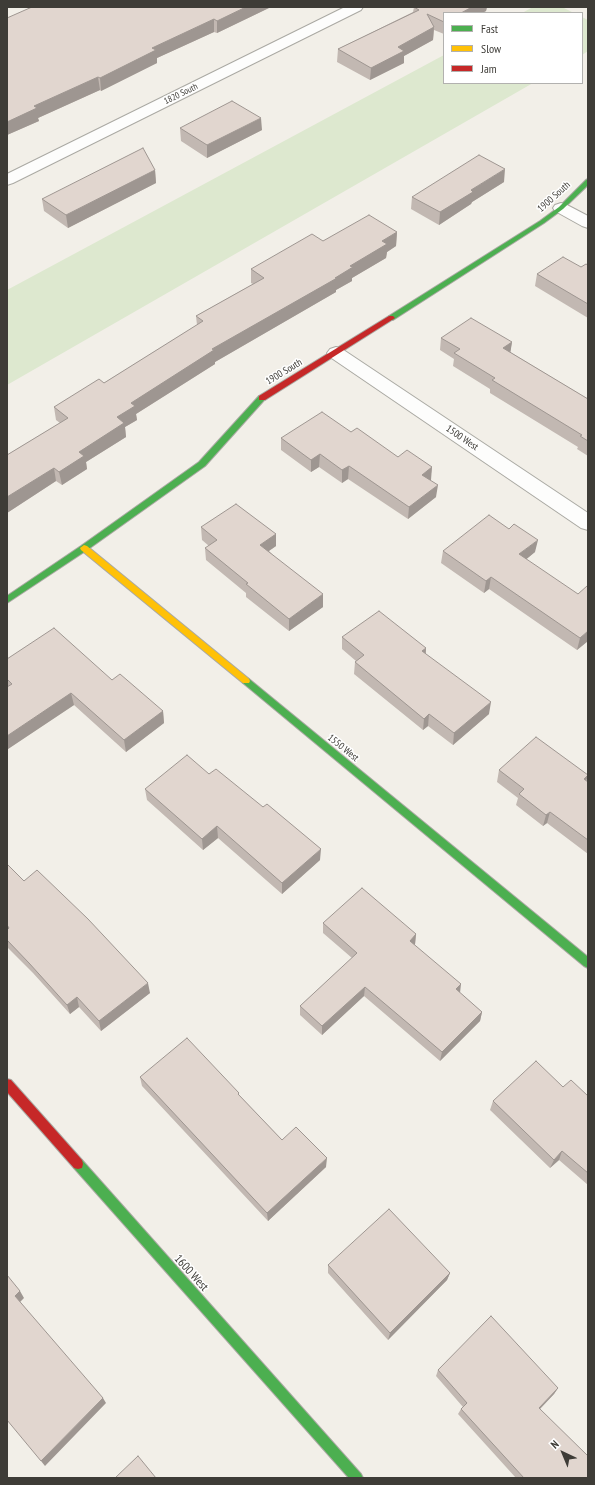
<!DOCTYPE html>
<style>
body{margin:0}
#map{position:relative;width:595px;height:1485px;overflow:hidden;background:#f2efe8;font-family:"PT Sans Narrow",sans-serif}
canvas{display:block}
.frame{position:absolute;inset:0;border:8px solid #3e3c37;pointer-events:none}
.legend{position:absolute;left:443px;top:12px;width:140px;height:72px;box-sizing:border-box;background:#fff;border:1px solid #b2b1af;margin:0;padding:5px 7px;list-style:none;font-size:12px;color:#3e3c37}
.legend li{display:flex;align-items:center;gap:8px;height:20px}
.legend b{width:20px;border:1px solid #b2b1af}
.north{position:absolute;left:543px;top:1433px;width:40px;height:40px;-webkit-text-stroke:3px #fff;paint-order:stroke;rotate:316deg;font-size:11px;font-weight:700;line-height:16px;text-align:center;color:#3e3c37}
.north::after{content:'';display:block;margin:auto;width:14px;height:18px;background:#3e3c37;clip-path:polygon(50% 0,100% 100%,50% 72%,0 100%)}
</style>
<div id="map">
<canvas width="595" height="1485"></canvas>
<div class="frame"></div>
<ul class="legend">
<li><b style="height:5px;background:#4caf50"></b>Fast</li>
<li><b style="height:5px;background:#ffc107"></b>Slow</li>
<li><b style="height:5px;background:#c62828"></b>Jam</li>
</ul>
<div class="north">N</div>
</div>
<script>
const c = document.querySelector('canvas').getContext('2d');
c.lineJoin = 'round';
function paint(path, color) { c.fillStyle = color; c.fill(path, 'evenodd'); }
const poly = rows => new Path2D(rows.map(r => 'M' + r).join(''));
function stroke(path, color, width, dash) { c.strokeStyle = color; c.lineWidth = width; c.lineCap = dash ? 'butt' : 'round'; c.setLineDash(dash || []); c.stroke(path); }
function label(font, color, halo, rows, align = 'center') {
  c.font = font + ' "PT Sans Narrow",sans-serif'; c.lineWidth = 3; c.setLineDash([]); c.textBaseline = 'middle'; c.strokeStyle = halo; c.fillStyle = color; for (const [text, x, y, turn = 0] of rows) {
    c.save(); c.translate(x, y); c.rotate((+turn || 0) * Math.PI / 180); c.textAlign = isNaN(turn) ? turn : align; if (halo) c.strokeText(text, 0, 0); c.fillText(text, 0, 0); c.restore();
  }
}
const green = poly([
 [533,7,562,7,574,13,522,13],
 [582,17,588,20,588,51,582,55],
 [444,55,444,83,533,83,7,385,7,290]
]);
const street = poly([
 [345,7,363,7,361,10,13,183,7,185,7,174,345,7],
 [561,203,567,205,588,216,588,228,582,226,555,211,553,208,555,205,561,203],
 [336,347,342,349,588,513,588,530,581,528,330,357,327,353,330,349,336,347]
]);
const fast = poly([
 [588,179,588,185,563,209,544,223,393,320,389,320,389,316,540,221,559,207,586,180,588,179],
 [259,396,262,396,266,398,205,466,87,550,7,603,7,596,81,546,199,462,259,396],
 [246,678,249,679,588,957,588,968,584,966,243,683,242,681,246,678],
 [78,1159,82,1160,361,1474,363,1478,349,1478,74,1168,73,1164,74,1160,78,1159]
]);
const slow = poly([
 [84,545,87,546,249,679,250,681,249,683,243,683,81,550,80,548,84,545]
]);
const jam = poly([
 [389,316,393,316,395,318,265,400,259,400,259,396,389,316],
 [7,1079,11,1080,82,1160,83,1164,82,1168,78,1169,74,1168,7,1092,7,1079]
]);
const wall = poly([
 [32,7,271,7,217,33,214,32,157,58,157,63,101,91,100,90,38,118,39,121,7,135],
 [414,7,487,7,486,11,482,13,444,13,444,34,434,30,433,40,404,56,404,63,370,80,337,62,338,49,413,12],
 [180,128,262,130,207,158,181,141],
 [155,170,156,183,68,228,44,211,42,199],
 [504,182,472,202,471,204,439,225,411,209,412,197],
 [397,232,396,246,387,252,386,258,352,278,352,281,336,290,336,292,215,362,215,364,136,414,137,420,125,427,126,437,86,462,87,469,62,485,56,481,7,513,7,455,60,423,56,420,54,407,104,383,197,325,196,316,253,284,251,283,251,269,323,241],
 [588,265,588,318,535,286,537,274,581,267],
 [441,338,512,342,510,352,588,399,588,456,577,449,578,447,490,393,490,389,453,366,454,359,440,350],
 [351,432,398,457,432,467,430,480,436,497,408,519,348,479,342,483,319,467,311,472,281,450,281,438],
 [201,527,276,534,276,546,269,551,323,607,289,631,246,597,246,593,206,560,205,548,209,546,202,540],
 [443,551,535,552,526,559,588,641,577,650,489,589,484,593,441,563],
 [342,637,426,648,426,654,489,714,453,745,428,726,423,730,354,674,355,662,356,661,342,649],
 [7,659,112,680,163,711,164,723,126,752,74,705,8,749,7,748],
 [499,770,586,780,588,782,588,854,547,823,543,826,516,805,518,798,497,782],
 [209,774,320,860,282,894,218,838,203,850,147,800,145,789],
 [7,864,24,881,150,993,101,1031,79,1007,70,1014,33,973,7,947],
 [323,923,416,934,415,945,460,993,482,1012,480,1021,440,1061,364,996,322,1035,300,1015,300,1006,352,958,323,933],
 [140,1077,239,1093,239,1095,282,1140,326,1167,268,1221,142,1086],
 [563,1087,588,1096,588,1185,559,1160,550,1168,490,1110,493,1101],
 [328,1265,450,1273,447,1280,388,1340,328,1273],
 [438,1370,558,1388,554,1394,540,1409,588,1478,516,1478,458,1414,461,1409,463,1407,436,1376]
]);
const shadedWall = poly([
 [246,7,271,7,217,33,217,21],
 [472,7,487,7,486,11,482,13,461,13],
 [214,19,214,32,157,58,157,63,101,91,100,78,152,48],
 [434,27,433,40,404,56,404,63,370,80,371,68,398,47],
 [98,77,100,90,38,118,39,121,7,135,7,122,34,106],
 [261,118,262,130,207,158,207,145],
 [505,169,504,182,472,202,471,204,439,225,440,212,471,190],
 [155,170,156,183,68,228,66,215],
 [397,232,396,246,387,252,386,258,352,278,352,281,336,290,336,292,215,362,215,364,136,414,137,420,125,427,126,437,86,462,87,469,62,485,59,472,79,452,117,417,131,403,212,349,335,278,382,241],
 [512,342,510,355,503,348],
 [320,454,319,467,311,472,311,460],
 [349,466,348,479,342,483,342,470],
 [432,467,431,480,421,487,422,475],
 [54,468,56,481,7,513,7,497],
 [438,485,436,497,408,519,409,507],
 [276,534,276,546,260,557,260,545],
 [538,540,535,552,517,567,519,554],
 [491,577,489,589,484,593,486,581],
 [323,594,323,607,289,631,289,619],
 [588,631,588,641,577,650,580,638],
 [426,648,425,660,422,651],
 [71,693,74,705,8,749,7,746,7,736],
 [491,702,489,714,453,745,454,733],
 [163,711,164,723,126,752,124,740],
 [429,714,428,726,423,730,424,719],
 [588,775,585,786,584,779],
 [550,812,547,823,543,826,546,815],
 [217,826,218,838,203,850,202,839],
 [321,849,320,860,282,894,282,883],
 [416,934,415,944,409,950,410,941],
 [148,983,150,993,101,1031,99,1021],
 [461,984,460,993,456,989],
 [365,987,364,996,322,1035,322,1026],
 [77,997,79,1007,70,1014,67,1005],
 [482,1012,480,1021,440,1061,442,1052],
 [562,1151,559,1160,550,1168,554,1160],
 [327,1158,326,1167,268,1221,267,1213],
 [450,1273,447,1280,388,1340,390,1333],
 [20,1291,24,1298,19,1303,15,1296],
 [558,1388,554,1394,536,1413,539,1408],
 [103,1398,106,1403,45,1466,41,1461]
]);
const building = poly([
 [32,7,246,7,217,21,214,19,152,48,156,50,100,78,98,77,34,106,37,108,7,122,7,18,32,7],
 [414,7,472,7,461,13,444,13,444,22,427,14,434,27,398,47,404,51,371,68,338,49,419,10,414,7],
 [232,101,261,118,207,145,180,128,232,101],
 [143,148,155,170,66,215,42,199,143,148],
 [479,155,505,169,471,190,473,192,440,212,412,197,479,155],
 [369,215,397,232,382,241,387,244,350,266,353,267,335,278,337,278,212,349,214,350,131,403,135,406,117,417,124,423,79,452,84,456,59,472,54,468,7,497,7,455,68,418,54,407,99,379,104,383,203,321,196,316,264,278,251,269,312,234,323,241,369,215],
 [563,257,581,267,586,264,588,265,588,304,537,274,563,257],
 [471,318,512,342,503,348,588,399,588,441,580,436,582,435,492,380,495,378,454,353,460,349,441,338,471,318],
 [322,412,351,432,357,428,398,457,407,450,432,467,422,475,438,485,409,507,349,466,342,470,320,454,311,460,281,438,322,412],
 [236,504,276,534,260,545,323,594,289,619,246,584,248,583,205,548,217,540,201,527,236,504],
 [489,515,509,529,514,524,538,540,519,554,578,594,587,586,588,587,588,631,580,638,491,577,486,581,443,551,489,515],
 [379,611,426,648,422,651,491,702,454,733,429,714,424,719,355,662,364,655,342,637,379,611],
 [54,628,112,680,120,674,163,711,124,740,71,693,7,736,7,687,12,684,7,679,7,659,54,628],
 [536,737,588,775,584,779,588,782,588,840,550,812,546,815,519,794,524,789,499,770,536,737],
 [187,755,209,774,216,769,263,807,267,804,321,849,282,883,217,826,202,839,145,789,187,755],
 [7,864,24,881,37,870,88,919,148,983,99,1021,77,997,67,1005,29,963,7,940,7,930,9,928,7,925,7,864],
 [362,888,416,934,410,941,461,984,456,989,482,1012,442,1052,365,987,322,1026,300,1006,357,953,323,923,362,888],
 [187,1038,239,1093,238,1094,282,1140,296,1127,327,1158,267,1213,140,1077,187,1038],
 [536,1061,563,1087,571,1080,588,1096,588,1173,562,1151,554,1160,493,1101,536,1061],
 [389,1209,450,1273,390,1333,328,1265,389,1209],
 [7,1275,20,1291,15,1296,103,1398,41,1461,7,1420,7,1275],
 [491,1316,558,1388,539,1408,588,1456,588,1478,524,1478,461,1409,467,1403,438,1370,491,1316],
 [138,1456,156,1478,115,1478,138,1456]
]);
const farStreetnames = [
 ["1820 South",181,94,-26]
];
const streetNames = [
 ["1900 South",554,197,-42],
 ["1900 South",284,372,-31],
 ["1500 West",462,438,34],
 ["1550 West",343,748,39]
];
const nearStreetnames = [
 ["1600 West",191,1273,48]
];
paint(green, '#dde8cf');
stroke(street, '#aaa9a3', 2);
stroke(fast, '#aaa9a3', 2);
stroke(slow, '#aaa9a3', 2);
stroke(jam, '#aaa9a3', 2);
paint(street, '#fdfdfc');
paint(fast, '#4caf50');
paint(slow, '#ffc107');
paint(jam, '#c62828');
paint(wall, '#c2b8b2');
paint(shadedWall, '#9e9691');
paint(building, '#e1d6cf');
stroke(building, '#9e9691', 1);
label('9px', '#3e3c37', '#fff', farStreetnames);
label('10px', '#3e3c37', '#fff', streetNames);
label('12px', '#3e3c37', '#fff', nearStreetnames);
</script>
